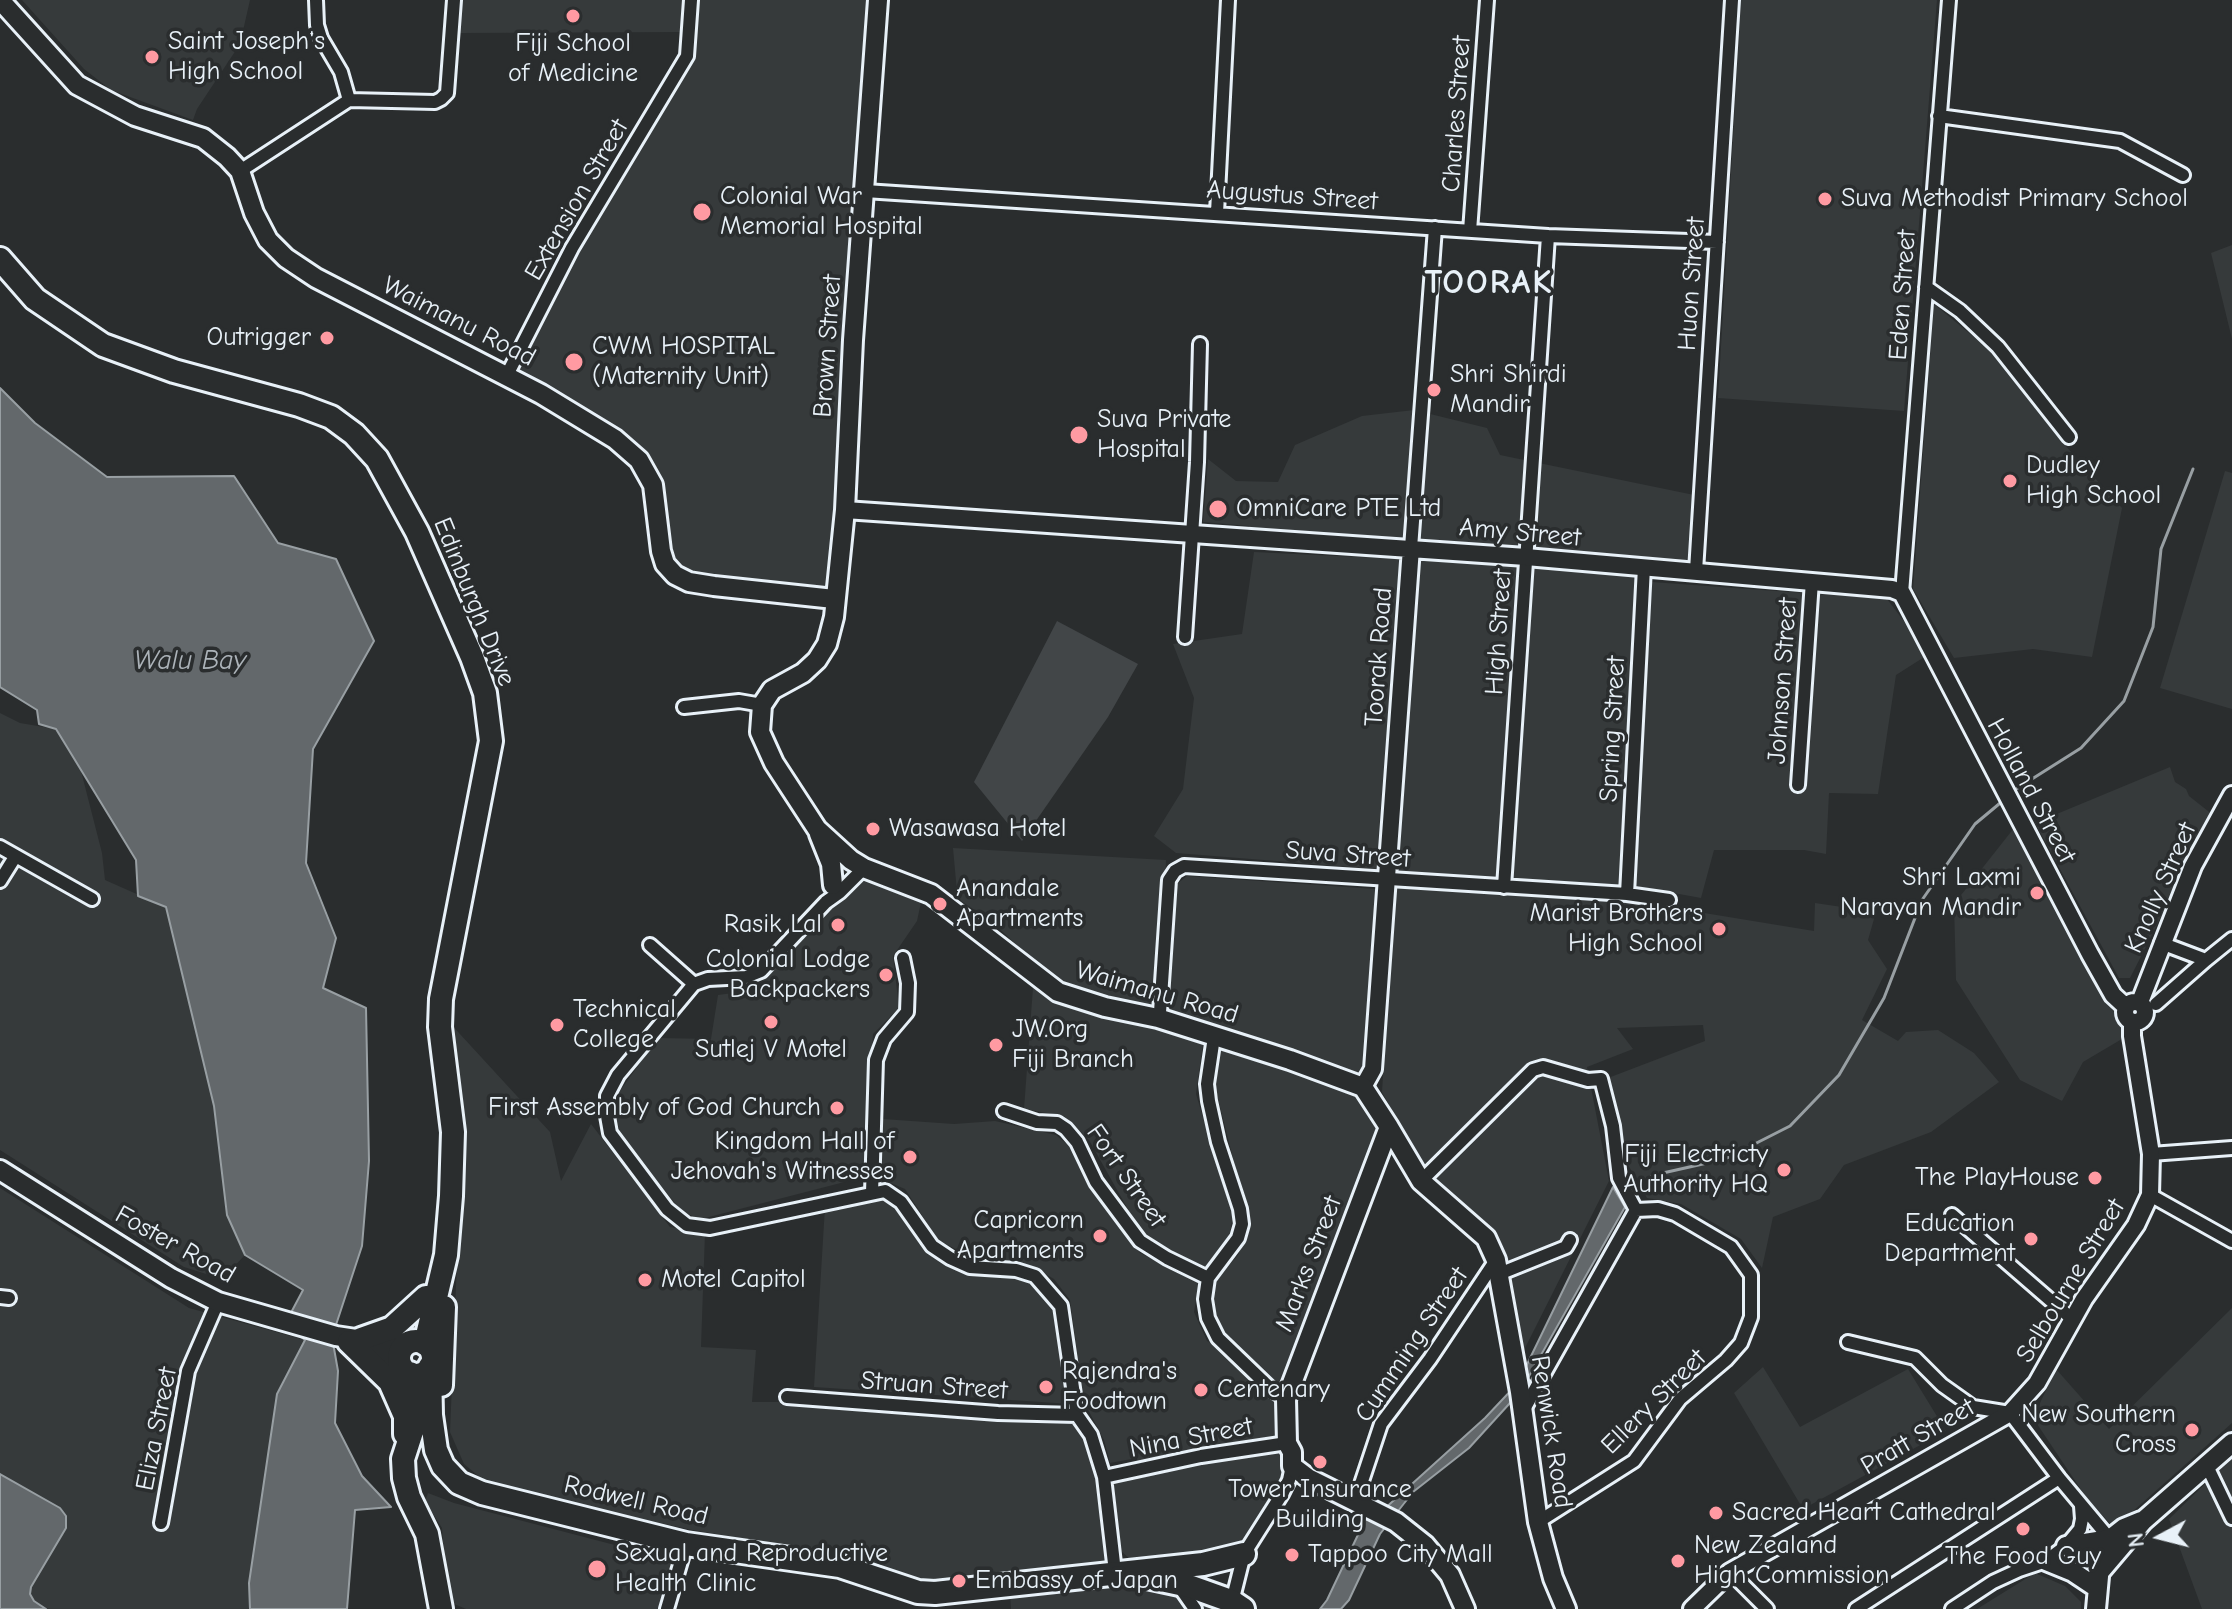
<!DOCTYPE html>
<style>
body{margin:0}
#map{position:relative;width:2232px;height:1609px;overflow:hidden;background:#2a2d2e;font-family:"Comic Neue",sans-serif}
canvas{display:block}
.north{position:absolute;left:2120px;top:1497px;width:80px;height:80px;-webkit-text-stroke:6px #2a2d2e;paint-order:stroke;rotate:263deg;font-size:22px;font-weight:700;line-height:32px;text-align:center;color:#e8f1f8}
.north::after{content:'';display:block;margin:auto;width:28px;height:36px;background:#e8f1f8;clip-path:polygon(50% 0,100% 100%,50% 72%,0 100%)}
</style>
<div id="map">
<canvas width="2232" height="1609"></canvas>
<div class="north">N</div>
</div>
<script>
const c = document.querySelector('canvas').getContext('2d');
c.lineJoin = 'round';
function paint(path, color) { c.fillStyle = color; c.fill(path, 'evenodd'); }
const poly = rows => new Path2D(rows.map(r => 'M' + r).join(''));
function stroke(path, color, width, dash) { c.strokeStyle = color; c.lineWidth = width; c.lineCap = dash ? 'butt' : 'round'; c.setLineDash(dash || []); c.stroke(path); }
function label(font, color, halo, rows, align = 'center') {
  c.font = font + ' "Comic Neue",sans-serif'; c.lineWidth = 7; c.setLineDash([]); c.textBaseline = 'middle'; c.strokeStyle = halo; c.fillStyle = color; for (const [text, x, y, turn = 0] of rows) {
    c.save(); c.translate(x, y); c.rotate((+turn || 0) * Math.PI / 180); c.textAlign = isNaN(turn) ? turn : align; if (halo) c.strokeText(text, 0, 0); c.fillText(text, 0, 0); c.restore();
  }
}
const built = poly([
 [22,0,250,0,240,44,197,109,193,120,111,90,84,69],
 [461,0,687,0,686,32,458,33],
 [694,0,872,0,835,585,828,599,690,578,666,553,644,459,511,377,576,249,691,58],
 [1741,0,1937,0,1904,411,1718,398],
 [2232,245,2232,339,2211,253],
 [1934,304,1992,352,2063,443,2122,508,2092,657,2033,649,1954,658,1913,589],
 [1414,410,1487,428,1500,455,1699,496,1693,569,1250,532,1249,526,1203,522,1208,459,1236,481,1278,482,1295,445,1362,416],
 [2225,471,2232,473,2232,709,2160,688],
 [1254,552,1400,559,1376,869,1176,853,1154,836,1183,789,1194,698,1173,644,1242,634],
 [1417,556,1637,575,1619,892,1392,879],
 [1652,582,1887,599,1929,654,1896,675,1878,794,1829,793,1826,854,1804,850,1714,850,1701,898,1635,886],
 [0,713,20,723,56,729,80,767,102,853,105,880,166,907,214,1107,227,1215,245,1255,222,1279,184,1267,0,1150],
 [2170,767,2175,782,2186,789,2189,796,2213,815,2130,978,2119,978,2035,823],
 [2014,828,2127,1036,2083,1062,2062,1101,2020,1080,1956,980,1954,904],
 [953,848,1166,860,1160,1012,1064,989,991,921,961,901,957,892],
 [861,867,923,893,917,921,893,956,899,1008,873,1034,864,1177,701,1219,682,1212,621,1136,612,1102,658,1038,711,1039,718,995,733,993,761,982],
 [1187,876,1376,889,1378,974,1372,1056,1360,1082,1163,1016,1173,887],
 [1395,886,1625,900,1814,931,1815,903,1876,912,1868,940,1887,969,1862,1020,1898,1041,1906,1032,1938,1030,1974,1053,1999,1082,1931,1132,1844,1165,1820,1199,1773,1217,1762,1268,1741,1239,1681,1204,1647,1198,1627,1163,1608,1078,1705,1041,1703,1025,1617,1028,1633,1049,1587,1067,1609,1181,1522,1354,1502,1258,1492,1231,1422,1165,1382,1092],
 [1034,974,1204,1037,1196,1094,1233,1216,1229,1238,1205,1267,1148,1238,1135,1222,1089,1140,1064,1116,1024,1109],
 [448,1021,550,1132,561,1181,591,1124,670,1227,705,1233,701,1347,756,1350,752,1402,840,1402,1072,1414,1085,1434,1097,1474,1108,1568,921,1587,885,1576,857,1557,692,1530,489,1485,464,1464,450,1432,462,1140],
 [1220,1042,1367,1098,1379,1128,1281,1387,1243,1360,1218,1332,1213,1284,1238,1255,1250,1226,1213,1079],
 [883,1119,954,1124,995,1121,1056,1135,1068,1145,1092,1188,1140,1253,1199,1282,1194,1312,1207,1341,1224,1350,1277,1404,1280,1435,1199,1448,1201,1456,1139,1470,1137,1458,1110,1463,1104,1440,1084,1402,1070,1300,1054,1279,1031,1266,967,1255,938,1240,905,1189,881,1179],
 [0,1188,189,1308,305,1340,277,1394,249,1583,250,1609,46,1609,31,1598,31,1587,34,1579,66,1525,66,1521,60,1508,0,1474],
 [883,1196,917,1234,927,1254,968,1275,1016,1276,1031,1281,1055,1309,1071,1404,814,1387,825,1207],
 [2232,1308,2232,1423,2114,1528,2086,1497,2033,1418,2056,1369,2109,1429],
 [1763,1367,1800,1427,1908,1369,1946,1431,1803,1509,1734,1393],
 [1285,1446,1289,1468,1283,1485,1240,1552,1131,1560,1120,1550,1113,1477],
 [2232,1455,2232,1503,2216,1469],
 [2210,1479,2232,1524,2232,1609,2202,1609,2169,1519],
 [428,1493,454,1503,676,1561,662,1609,466,1609,447,1601,442,1528,425,1501],
 [2035,1573,2065,1586,2081,1602,2081,1609,1977,1609],
 [1163,1578,1210,1609,1011,1609,1010,1593]
]);
const green = poly([
 [1057,621,1138,664,1108,717,1022,841,974,782]
]);
const water = poly([
 [0,388,35,423,107,477,234,476,278,543,336,559,374,641,313,749,306,863,336,938,323,988,366,1008,369,1161,362,1246,332,1337,338,1371,335,1423,362,1476,391,1507,355,1510,347,1609,250,1609,249,1583,277,1394,305,1340,285,1324,303,1290,245,1255,227,1215,214,1106,166,907,138,896,136,860,56,729,39,724,37,710,0,687,0,388],
 [1613,1187,1625,1207,1520,1392,1469,1448,1413,1492,1380,1534,1349,1600,1341,1609,1320,1609,1327,1600,1365,1520,1382,1511,1485,1418,1518,1383,1613,1187],
 [0,1474,60,1508,66,1516,66,1528,31,1587,30,1594,34,1601,46,1609,0,1609,0,1474]
]);
const stream = poly([
 [2013,791,2081,748,2124,701,2153,627,2161,549,2193,469],
 [1629,1191,1654,1175,1725,1159,1790,1126,1839,1075,1884,998,1922,900,1975,824,2005,799]
]);
const street = poly([
 [316,0,317,25,321,38,341,72,349,100],
 [1939,116,2120,141,2183,175],
 [240,171,349,100,435,102,441,99,447,93,454,0],
 [865,191,1548,236,1717,242],
 [1217,213,1228,0],
 [1470,231,1487,0],
 [1926,287,1960,311,1998,347,2069,437],
 [507,375,572,248,687,56,691,0],
 [1411,548,1435,228],
 [1696,571,1732,0],
 [1902,593,1949,0],
 [1185,637,1197,462,1200,344],
 [684,707,739,701,762,705],
 [1798,785,1812,581],
 [0,847,92,899],
 [864,868,840,892,826,902,761,971,746,977,708,979,694,984,618,1075,607,1096,607,1116,610,1133,667,1209,687,1225,710,1228,885,1191,901,1202,932,1246,950,1258,970,1267,1016,1270,1035,1276,1061,1306,1077,1415,1091,1435,1104,1477,1115,1572],
 [0,881,15,857],
 [1504,887,1548,236],
 [1627,894,1644,567],
 [2161,943,2206,960,2232,939],
 [650,945,694,984],
 [2156,1004,2206,960],
 [1158,1018,1160,1012,1169,880,1175,871,1184,866,1627,894,1669,900],
 [1214,1037,1207,1084,1209,1101,1218,1142,1240,1209,1242,1224,1238,1238,1208,1278,1205,1299,1208,1318,1218,1338,1271,1389,1286,1399],
 [1004,1111,1037,1122,1057,1123,1066,1129,1077,1142,1096,1182,1140,1241,1167,1258,1208,1278],
 [2151,1154,2232,1148],
 [1421,1181,1533,1070,1543,1067,1588,1080,1601,1079,1613,1126,1619,1178,1636,1210],
 [872,1193,876,1060,884,1039,907,1012,908,983,903,958],
 [2150,1195,2232,1241],
 [1952,1215,2072,1319],
 [1499,1274,1566,1247,1570,1240],
 [0,1297,9,1298],
 [1848,1342,1915,1358,1942,1385,1973,1407,2010,1413,2059,1478,2110,1539],
 [787,1397,998,1413,1077,1415],
 [1523,1411,1636,1210],
 [2207,1466,2232,1518],
 [1104,1477,1201,1456,1287,1443],
 [1355,1502,1381,1424,1430,1359,1496,1260],
 [1538,1522,1634,1461,1680,1399,1726,1360,1741,1343,1751,1317,1751,1275,1731,1247,1675,1214,1658,1209,1636,1210],
 [161,1523,188,1371,218,1302],
 [1730,1572,1767,1609],
 [1179,1586,1195,1609],
 [1232,1602,1244,1554,1282,1494,1289,1480,1292,1466],
 [667,1609,686,1544],
 [1856,1609,2059,1478],
 [1952,1609,1993,1582,2019,1570,2046,1561,2066,1546,2080,1529,2082,1519,2081,1506]
]);
const secondary = poly([
 [845,510,1526,557,1892,589,1902,593,2090,954,2113,995,2126,1007],
 '2125 1012a10 10 0 1 1 20 0a10 10 0 1 1-20 0Z',
 [2140,1002,2193,866,2232,795],
 [1363,1087,1373,1069,1411,548],
 [1692,1609,1730,1572,2010,1413,2037,1383,2084,1299,2136,1225,2150,1195,2151,1154,2132,1036,2132,1022]
]);
const primary = poly([
 [0,0,77,85,135,116,203,138,227,157,240,171,254,213,268,240,286,258,316,278,541,394,615,439,639,460,653,485,661,551,665,564,675,575,689,582,714,586,834,599],
 [878,0,853,340,845,510,834,617,827,644,817,660,803,673,772,690,762,705,760,732,774,763,817,829,851,860,864,868,931,894,1058,992,1105,1007,1158,1018,1290,1060,1363,1087,1389,1127,1286,1399,1287,1443,1292,1452,1292,1466,1308,1478,1396,1522,1425,1545,1450,1575,1465,1609],
 [819,834,831,864,833,885],
 [1389,1127,1421,1181,1486,1238,1496,1260,1520,1392,1538,1522,1553,1578,1566,1609],
 [0,1170,171,1278,218,1302,336,1336,403,1346],
 [357,1346,403,1368],
 [2066,1546,2110,1539],
 [2046,1561,2073,1572,2097,1588],
 [2098,1574,2143,1521,2232,1443],
 [2096,1609,2101,1555,2110,1539,2124,1528,2141,1521]
]);
const highway = poly([
 [0,259,35,299,103,345,174,371,299,405,331,417,354,434,377,459,417,532,472,657,485,693,491,741,441,999,440,1027,453,1132,451,1196,446,1255,425,1344],
 [361,1339,392,1328,426,1297],
 '399 1358a17 17 0 1 1 34 0a17 17 0 1 1-34 0Z',
 [349,1342,390,1382,405,1416,405,1434],
 [430,1366,431,1415,436,1450,443,1466,459,1483,482,1493,686,1544,840,1566,918,1592,935,1593,1203,1564,1244,1554],
 [410,1373,417,1400,417,1416,403,1459,404,1478,409,1497,427,1534,441,1609],
 [441,1385,444,1307],
 [1147,1577,1189,1586,1231,1601,1243,1609]
]);
const markers = [
 [573,16,8,"#ff9aa2"],
 [152,57,8,"#ff9aa2"],
 [1825,199,8,"#ff9aa2"],
 [702,212,10,"#ff9aa2"],
 [327,338,8,"#ff9aa2"],
 [574,362,10,"#ff9aa2"],
 [1434,390,8,"#ff9aa2"],
 [1079,435,10,"#ff9aa2"],
 [2010,481,8,"#ff9aa2"],
 [1218,509,10,"#ff9aa2"],
 [873,829,8,"#ff9aa2"],
 [2037,893,8,"#ff9aa2"],
 [940,904,8,"#ff9aa2"],
 [838,925,8,"#ff9aa2"],
 [1719,929,8,"#ff9aa2"],
 [886,975,8,"#ff9aa2"],
 [771,1022,8,"#ff9aa2"],
 [557,1025,8,"#ff9aa2"],
 [996,1045,8,"#ff9aa2"],
 [837,1108,8,"#ff9aa2"],
 [910,1157,8,"#ff9aa2"],
 [1784,1170,8,"#ff9aa2"],
 [2095,1178,8,"#ff9aa2"],
 [1100,1236,8,"#ff9aa2"],
 [2031,1239,8,"#ff9aa2"],
 [645,1280,8,"#ff9aa2"],
 [1046,1387,8,"#ff9aa2"],
 [1201,1390,8,"#ff9aa2"],
 [2192,1430,8,"#ff9aa2"],
 [1320,1462,8,"#ff9aa2"],
 [1716,1513,8,"#ff9aa2"],
 [2023,1529,8,"#ff9aa2"],
 [1292,1555,8,"#ff9aa2"],
 [1678,1561,8,"#ff9aa2"],
 [597,1569,10,"#ff9aa2"],
 [959,1581,8,"#ff9aa2"]
];
const poiNames = [
 ["Saint Joseph's",168,42],
 ["High School",168,72],
 ["Fiji School",573,44,"center"],
 ["of Medicine",573,74,"center"],
 ["Colonial War",720,197],
 ["Memorial Hospital",720,227],
 ["Suva Methodist Primary School",1841,199],
 ["Outrigger",311,338,"right"],
 ["CWM HOSPITAL",592,347],
 ["(Maternity Unit)",592,377],
 ["Shri Shirdi",1450,375],
 ["Mandir",1450,405],
 ["Suva Private",1097,420],
 ["Hospital",1097,450],
 ["Dudley",2026,466],
 ["High School",2026,496],
 ["OmniCare PTE Ltd",1236,509],
 ["Wasawasa Hotel",889,829],
 ["Shri Laxmi",2021,878,"right"],
 ["Narayan Mandir",2021,908,"right"],
 ["Anandale",956,889],
 ["Apartments",956,919],
 ["Marist Brothers",1703,914,"right"],
 ["High School",1703,944,"right"],
 ["Rasik Lal",822,925,"right"],
 ["Colonial Lodge",870,960,"right"],
 ["Backpackers",870,990,"right"],
 ["Technical",573,1010],
 ["College",573,1040],
 ["JW.Org",1012,1030],
 ["Fiji Branch",1012,1060],
 ["Sutlej V Motel",771,1050,"center"],
 ["First Assembly of God Church",821,1108,"right"],
 ["Kingdom Hall of",894,1142,"right"],
 ["Jehovah's Witnesses",894,1172,"right"],
 ["Fiji Electricty",1768,1155,"right"],
 ["Authority HQ",1768,1185,"right"],
 ["The PlayHouse",2079,1178,"right"],
 ["Capricorn",1084,1221,"right"],
 ["Apartments",1084,1251,"right"],
 ["Education",2015,1224,"right"],
 ["Department",2015,1254,"right"],
 ["Motel Capitol",661,1280],
 ["Rajendra's",1062,1372],
 ["Foodtown",1062,1402],
 ["Centenary",1217,1390],
 ["New Southern",2176,1415,"right"],
 ["Cross",2176,1445,"right"],
 ["Tower Insurance",1320,1490,"center"],
 ["Building",1320,1520,"center"],
 ["Sacred Heart Cathedral",1732,1513],
 ["New Zealand",1694,1546],
 ["High Commission",1694,1576],
 ["Sexual and Reproductive",615,1554],
 ["Health Clinic",615,1584],
 ["Tappoo City Mall",1308,1555],
 ["The Food Guy",2023,1557,"center"],
 ["Embassy of Japan",975,1581]
];
const streetNames = [
 ["Charles Street",1457,114,-86],
 ["Augustus Street",1292,196,4],
 ["Extension Street",577,200,-60],
 ["Huon Street",1692,284,-86],
 ["Eden Street",1903,295,-86],
 ["Waimanu Road",459,322,27],
 ["Brown Street",828,346,-86],
 ["Amy Street",1520,533,5],
 ["Edinburgh Drive",474,602,68],
 ["High Street",1499,632,-86],
 ["Toorak Road",1379,657,-86],
 ["Johnson Street",1783,681,-86],
 ["Spring Street",1613,729,-87],
 ["Holland Street",2031,791,62],
 ["Suva Street",1348,855,4],
 ["Knolly Street",2161,888,-66],
 ["Waimanu Road",1157,993,16],
 ["Fort Street",1126,1176,55],
 ["Foster Road",175,1245,29],
 ["Marks Street",1309,1264,-69],
 ["Selbourne Street",2071,1281,-59],
 ["Cumming Street",1412,1345,-56],
 ["Struan Street",934,1386,4],
 ["Ellery Street",1654,1402,-45],
 ["Eliza Street",157,1429,-79],
 ["Renwick Road",1551,1432,81],
 ["Pratt Street",1918,1437,-30],
 ["Nina Street",1191,1438,-11],
 ["Rodwell Road",636,1501,13]
];
const waterNames = [
 ["Walu Bay",190,661]
];
const districtNames = [
 ["TOORAK",1489,283]
];
paint(built, '#363a3b');
paint(green, '#424648');
paint(water, '#63686b');
stroke(water, '#989fa3', 2);
stroke(stream, '#989fa3', 3);
stroke(street, '#e8f1f8', 18);
stroke(secondary, '#e8f1f8', 22);
stroke(primary, '#e8f1f8', 24);
stroke(highway, '#e8f1f8', 28);
stroke(street, '#2a2d2e', 12);
stroke(secondary, '#2a2d2e', 16);
stroke(primary, '#2a2d2e', 18);
stroke(highway, '#2a2d2e', 22);
for (const [x, y, r, color] of markers) { const dot = new Path2D(); dot.arc(x, y, r, 0, 2 * Math.PI); c.fillStyle = color; c.fill(dot); stroke(dot, '#2a2d2e', 3); }
label('26px', '#e8f1f8', '#2a2d2e', poiNames, 'left');
label('26px', '#e8f1f8', '#2a2d2e', streetNames);
label('italic 28px', '#acb3b9', '#2a2d2e', waterNames);
c.letterSpacing = '2px';
label('bold 34px', '#e8f1f8', '#2a2d2e', districtNames);
c.letterSpacing = '0px';
</script>
